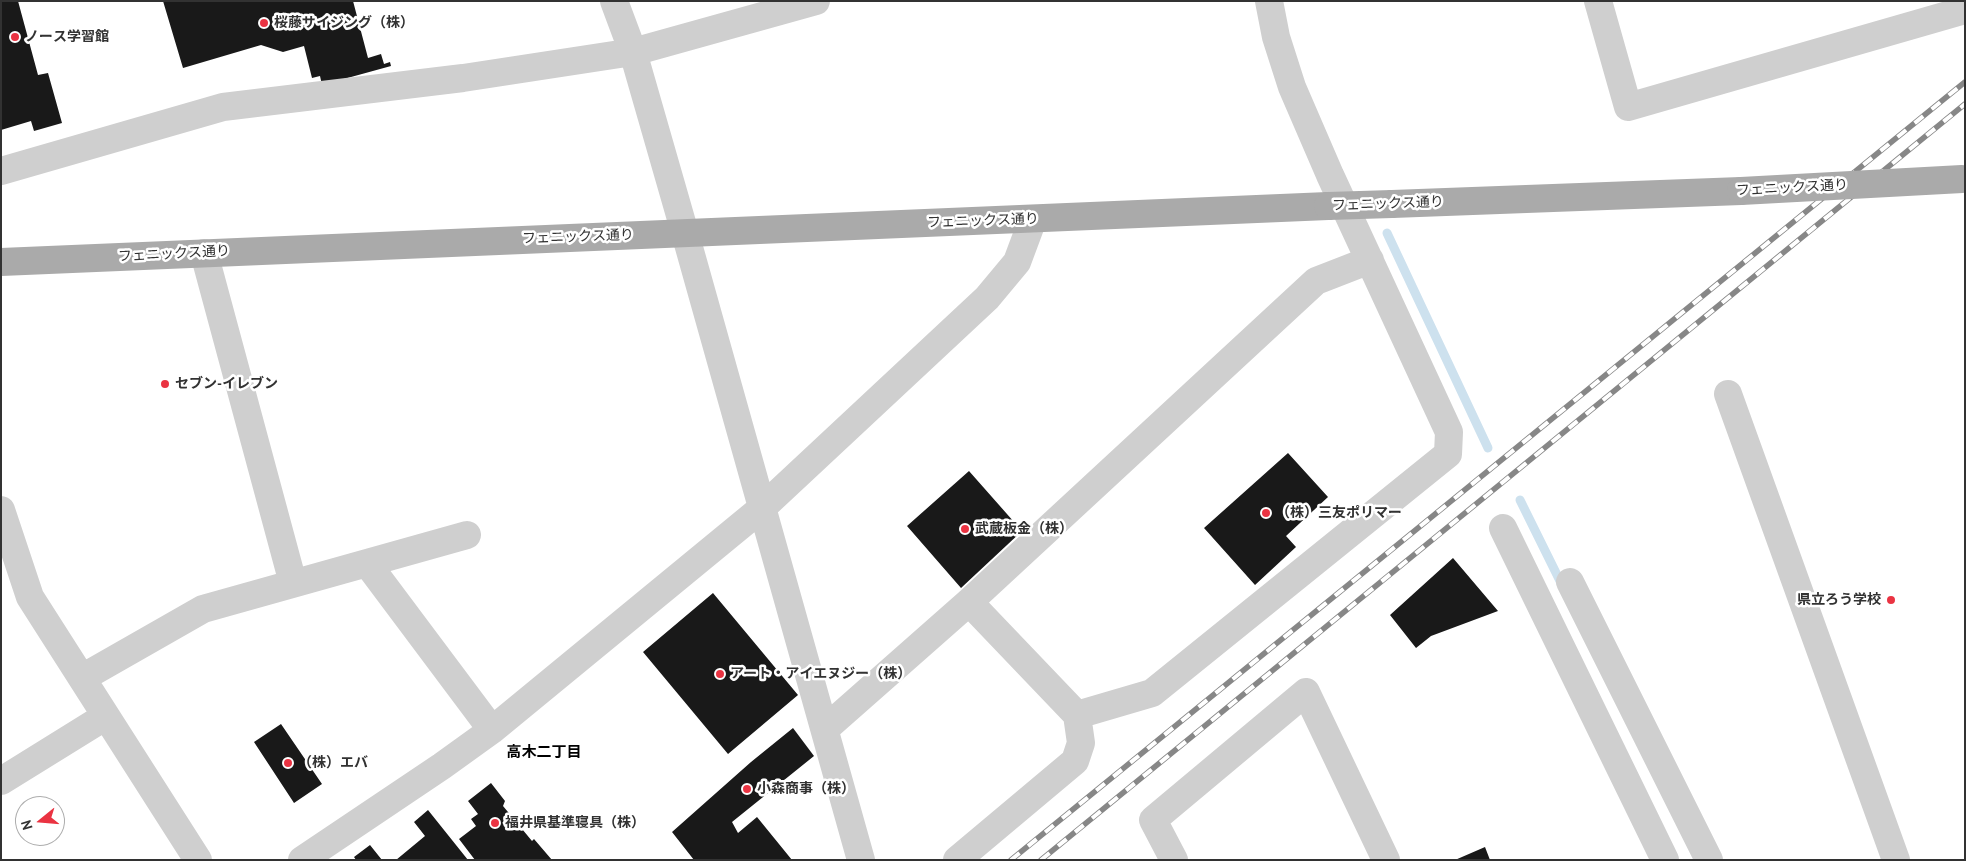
<!DOCTYPE html>
<meta charset="utf-8">
<style>
body{margin:0}
#map{position:relative;width:1966px;height:861px;overflow:hidden;background:#fff;font-family:"PT Sans",sans-serif}
canvas{display:block}
.frame{position:absolute;inset:0;border:2px solid #323232;pointer-events:none}
.north{position:absolute;left:15px;top:796px;width:50px;height:50px;box-sizing:border-box;background:#fff;border:1px solid #adadad;border-radius:50%;rotate:253deg;font-size:14px;font-weight:700;line-height:20px;text-align:center;color:#323232}
.north::after{content:'';display:block;margin:auto;width:18px;height:22px;background:#ea3342;clip-path:polygon(50% 0,100% 100%,50% 72%,0 100%)}
</style>
<div id="map">
<canvas width="1966" height="861"></canvas>
<div class="frame"></div>
<div class="north">N</div>
</div>
<script>
const c = document.querySelector('canvas').getContext('2d');
c.lineJoin = 'round';
const poly = rows => new Path2D(rows.map(r => 'M' + r).join(''));
function stroke(path, color, width, dash) { c.strokeStyle = color; c.lineWidth = width; c.lineCap = dash ? 'butt' : 'round'; c.setLineDash(dash || []); c.stroke(path); }
function paint(path, color) { c.fillStyle = color; c.fill(path, 'evenodd'); }
function label(font, color, halo, rows, align = 'center') {
  c.font = font + ' "PT Sans","Noto Sans JP",sans-serif'; c.lineWidth = 5; c.setLineDash([]); c.textBaseline = 'middle'; c.strokeStyle = halo; c.fillStyle = color; for (const [text, x, y, turn = 0] of rows) {
    c.save(); c.translate(x, y); c.rotate((+turn || 0) * Math.PI / 180); c.textAlign = isNaN(turn) ? turn : align; if (halo) c.strokeText(text, 0, 0); c.fillText(text, 0, 0); c.restore();
  }
}
const stream = poly([
 [1387,233,1488,448],
 [1520,500,1563,587]
]);
const building = poly([
 [1,1,18,1,38,75,48,73,62,123,34,131,31,121,1,130],
 [163,1,353,1,368,58,381,54,384,64,390,62,391,66,322,85,320,76,312,78,304,46,283,52,261,45,183,68],
 [1288,453,1328,497,1286,536,1296,547,1255,585,1204,528],
 [969,471,1022,531,961,588,907,526],
 [1453,558,1498,611,1431,636,1416,648,1390,615],
 [713,593,798,695,728,754,643,652],
 [281,724,322,784,294,803,254,742],
 [793,728,814,756,732,822,738,833,757,817,792,860,694,860,672,832,751,762],
 [491,783,505,801,503,806,532,841,534,839,552,860,475,860,459,839,476,826,471,819,478,814,468,801],
 [428,810,468,860,396,860,425,836,414,822],
 [370,845,382,860,356,860,354,857],
 [1485,847,1490,860,1455,860]
]);
const minor = poly([
 [614,1,633,52,685,233,861,860],
 [1598,1,1628,107,1965,10],
 [1,171,223,107,463,78,633,52,816,1],
 [204,253,293,583],
 [1728,394,1896,860],
 [1,510,30,597,198,860],
 [1503,528,1665,860],
 [367,563,492,730],
 [1570,582,1709,860],
 [969,602,1077,715,1152,693,1448,454,1449,432,1330,175,1292,87,1276,37,1269,1],
 [82,678,203,609,467,535],
 [825,729,969,602,1316,281,1370,260],
 [1,781,106,716],
 [302,860,442,766,492,730,762,508,987,298,1017,262,1033,219],
 [957,860,1075,761,1081,743,1077,715],
 [1174,860,1153,820,1306,692,1386,860]
]);
const major = poly([
 [1392,204,1741,191],
 [1,262,1328,206]
]);
const rail = poly([
 [1011,860,1965,82],
 [1041,860,1965,104]
]);
const majorBridge = poly([
 [1741,191,1962,179],
 [1328,206,1392,204]
]);
const markers = [
 [264,23,5,"#ea3342"],
 [15,37,5,"#ea3342"],
 [165,384,5,"#ea3342"],
 [1266,513,5,"#ea3342"],
 [965,529,5,"#ea3342"],
 [1891,600,5,"#ea3342"],
 [720,674,5,"#ea3342"],
 [288,763,5,"#ea3342"],
 [747,789,5,"#ea3342"],
 [495,823,5,"#ea3342"]
];
const poiNames = [
 ["桜藤サイジング（株）",274,23],
 ["ノース学習館",25,37],
 ["セブン-イレブン",175,384],
 ["（株）三友ポリマー",1276,513],
 ["武蔵板金（株）",975,529],
 ["県立ろう学校",1881,600,"right"],
 ["アート・アイエヌジー（株）",730,674],
 ["（株）エバ",298,763],
 ["小森商事（株）",757,789],
 ["福井県基準寝具（株）",505,823]
];
const streetNames = [
 ["フェニックス通り",1792,188,-3],
 ["フェニックス通り",1388,204,-2],
 ["フェニックス通り",983,221,-2],
 ["フェニックス通り",578,237,-2],
 ["フェニックス通り",174,254,-3]
];
const neighbourhoodNames = [
 ["高木二丁目",544,753]
];
stroke(stream, '#cde1ee', 9);
paint(building, '#191919');
stroke(minor, '#cfcfcf', 28);
stroke(major, '#aaa', 28);
stroke(rail, '#878787', 5.5);
stroke(rail, '#fff', 4, [11]);
stroke(majorBridge, '#aaa', 28);
for (const [x, y, r, color] of markers) { const dot = new Path2D(); dot.arc(x, y, r, 0, 2 * Math.PI); c.fillStyle = color; c.fill(dot); stroke(dot, '#fff', 2); }
label('bold 14px', '#323232', '#fff', poiNames, 'left');
label('14px', '#323232', '#fff', streetNames);
label('bold 15px', '#000', '#fff', neighbourhoodNames);
</script>
